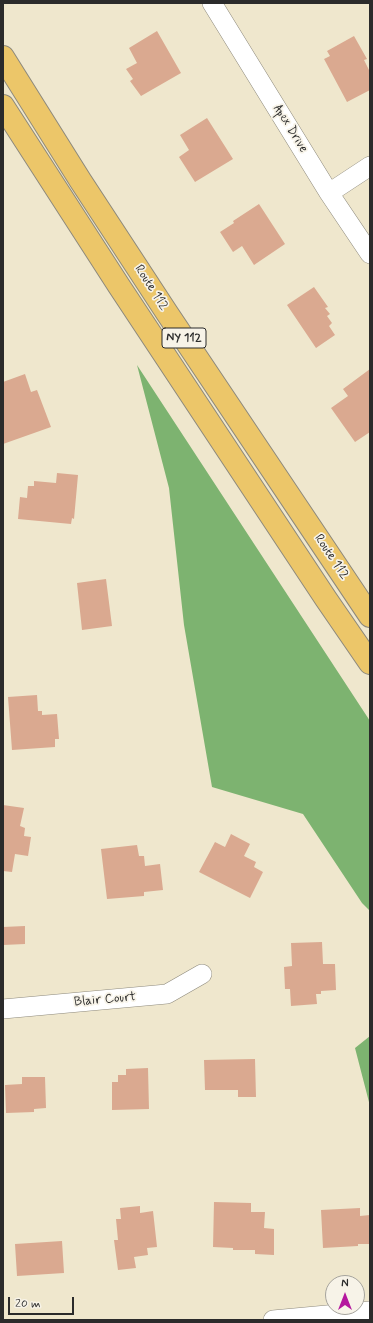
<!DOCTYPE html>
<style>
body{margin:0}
#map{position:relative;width:373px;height:1323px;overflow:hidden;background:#efe7cd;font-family:Mynerve,sans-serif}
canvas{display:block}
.frame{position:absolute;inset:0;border:4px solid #2b2b2b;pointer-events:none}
.north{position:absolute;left:325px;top:1275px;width:40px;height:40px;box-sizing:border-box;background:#f7f3e8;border:1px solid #a5a39c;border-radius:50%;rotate:0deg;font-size:11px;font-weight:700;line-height:16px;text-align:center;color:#2b2b2b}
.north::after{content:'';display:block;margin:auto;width:14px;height:18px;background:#b5179e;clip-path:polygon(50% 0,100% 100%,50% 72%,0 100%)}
.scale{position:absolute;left:8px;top:1297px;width:66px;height:18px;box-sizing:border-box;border:2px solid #2b2b2b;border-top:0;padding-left:5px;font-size:12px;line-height:14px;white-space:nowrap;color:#2b2b2b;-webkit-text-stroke:3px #f7f3e8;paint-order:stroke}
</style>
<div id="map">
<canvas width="373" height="1323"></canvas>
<div class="frame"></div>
<div class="north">N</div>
<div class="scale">20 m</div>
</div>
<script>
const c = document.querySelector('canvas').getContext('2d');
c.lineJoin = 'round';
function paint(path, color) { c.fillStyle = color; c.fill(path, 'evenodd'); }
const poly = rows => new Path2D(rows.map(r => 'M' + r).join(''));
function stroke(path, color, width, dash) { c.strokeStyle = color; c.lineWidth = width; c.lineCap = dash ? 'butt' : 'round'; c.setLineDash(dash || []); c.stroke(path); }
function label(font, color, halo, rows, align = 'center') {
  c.font = font + ' Mynerve,sans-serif'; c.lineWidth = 3.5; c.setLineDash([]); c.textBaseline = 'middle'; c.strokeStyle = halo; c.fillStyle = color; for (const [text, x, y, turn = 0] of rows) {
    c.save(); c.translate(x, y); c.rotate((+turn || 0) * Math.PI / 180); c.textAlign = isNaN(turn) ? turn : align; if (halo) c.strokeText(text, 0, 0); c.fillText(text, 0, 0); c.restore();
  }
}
const forest = poly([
 [137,365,370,721,370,911,362,903,303,814,212,787,184,625,169,488],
 [370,1036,370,1106,355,1048]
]);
const building = poly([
 [157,31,181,73,141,96,130,81,133,79,126,69,137,63,129,48],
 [354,36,367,59,364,60,370,72,370,90,347,102,324,59,330,56,327,51],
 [207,118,233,159,195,182,179,157,189,150,180,135],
 [259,204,285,244,254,265,242,246,233,252,220,232,234,223,233,221],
 [314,287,328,307,325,308,330,314,327,316,332,323,329,326,335,335,316,348,287,305],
 [370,369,370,432,355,442,331,408,348,396,343,389],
 [25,374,31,392,37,390,51,427,3,444,3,382],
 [57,473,78,475,74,519,72,518,71,524,18,519,20,497,27,498,28,486,34,486,34,481,56,483],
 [106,579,112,626,82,630,77,583],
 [37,695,38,711,42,711,42,715,57,714,59,739,55,739,55,747,12,750,8,697],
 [3,805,24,808,20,826,25,828,24,836,31,837,28,856,15,854,12,872,3,871],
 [231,834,250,844,244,856,256,862,254,867,263,872,250,898,199,872,215,842,225,847],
 [137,845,139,856,144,856,145,866,160,864,163,890,144,892,144,896,107,899,101,849],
 [25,926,25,944,3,945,3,927],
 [322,942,323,964,335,964,336,990,321,991,321,994,316,994,317,1004,291,1006,290,989,285,989,284,967,292,966,291,943],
 [255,1059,256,1097,238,1097,238,1090,205,1090,204,1060],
 [148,1068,149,1109,112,1110,112,1082,118,1082,118,1075,126,1075,126,1069],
 [22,1077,45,1077,46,1108,34,1109,34,1112,6,1113,5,1085,22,1084],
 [214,1202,251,1203,251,1212,265,1212,264,1228,274,1229,274,1255,255,1254,255,1250,233,1250,233,1248,213,1247],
 [140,1206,140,1213,153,1211,157,1247,147,1248,148,1255,134,1257,136,1268,118,1270,114,1240,118,1240,116,1219,121,1219,120,1208],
 [360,1208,360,1216,370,1215,370,1244,358,1244,358,1246,323,1248,321,1210],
 [62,1241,64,1273,17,1276,15,1244]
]);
const street = poly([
 [212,3,329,193,370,254],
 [329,193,370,166],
 [3,1009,167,994,202,974],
 [273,1320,370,1311]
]);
const primary = poly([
 [3,57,80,180,167,313,370,616],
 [3,106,119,286,326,599,370,663]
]);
const shields = [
 [184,338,44]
];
const shieldNames = [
 ["NY 112",184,338]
];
const streetNames = [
 ["Apex Drive",290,129,58],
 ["Route 112",151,288,57],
 ["Route 112",331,557,56],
 ["Blair Court",105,1000,-5]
];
paint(forest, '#7db370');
paint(building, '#daa990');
stroke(street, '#8d897c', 20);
stroke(primary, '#8d897c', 24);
stroke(street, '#fff', 19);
stroke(primary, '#ecc669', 22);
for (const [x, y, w] of shields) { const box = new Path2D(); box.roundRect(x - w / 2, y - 10, w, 20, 3); c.fillStyle = '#f7f3e8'; c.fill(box); stroke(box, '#2b2b2b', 1); }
label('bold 12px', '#2b2b2b', null, shieldNames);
label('13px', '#2b2b2b', '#f7f3e8', streetNames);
</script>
